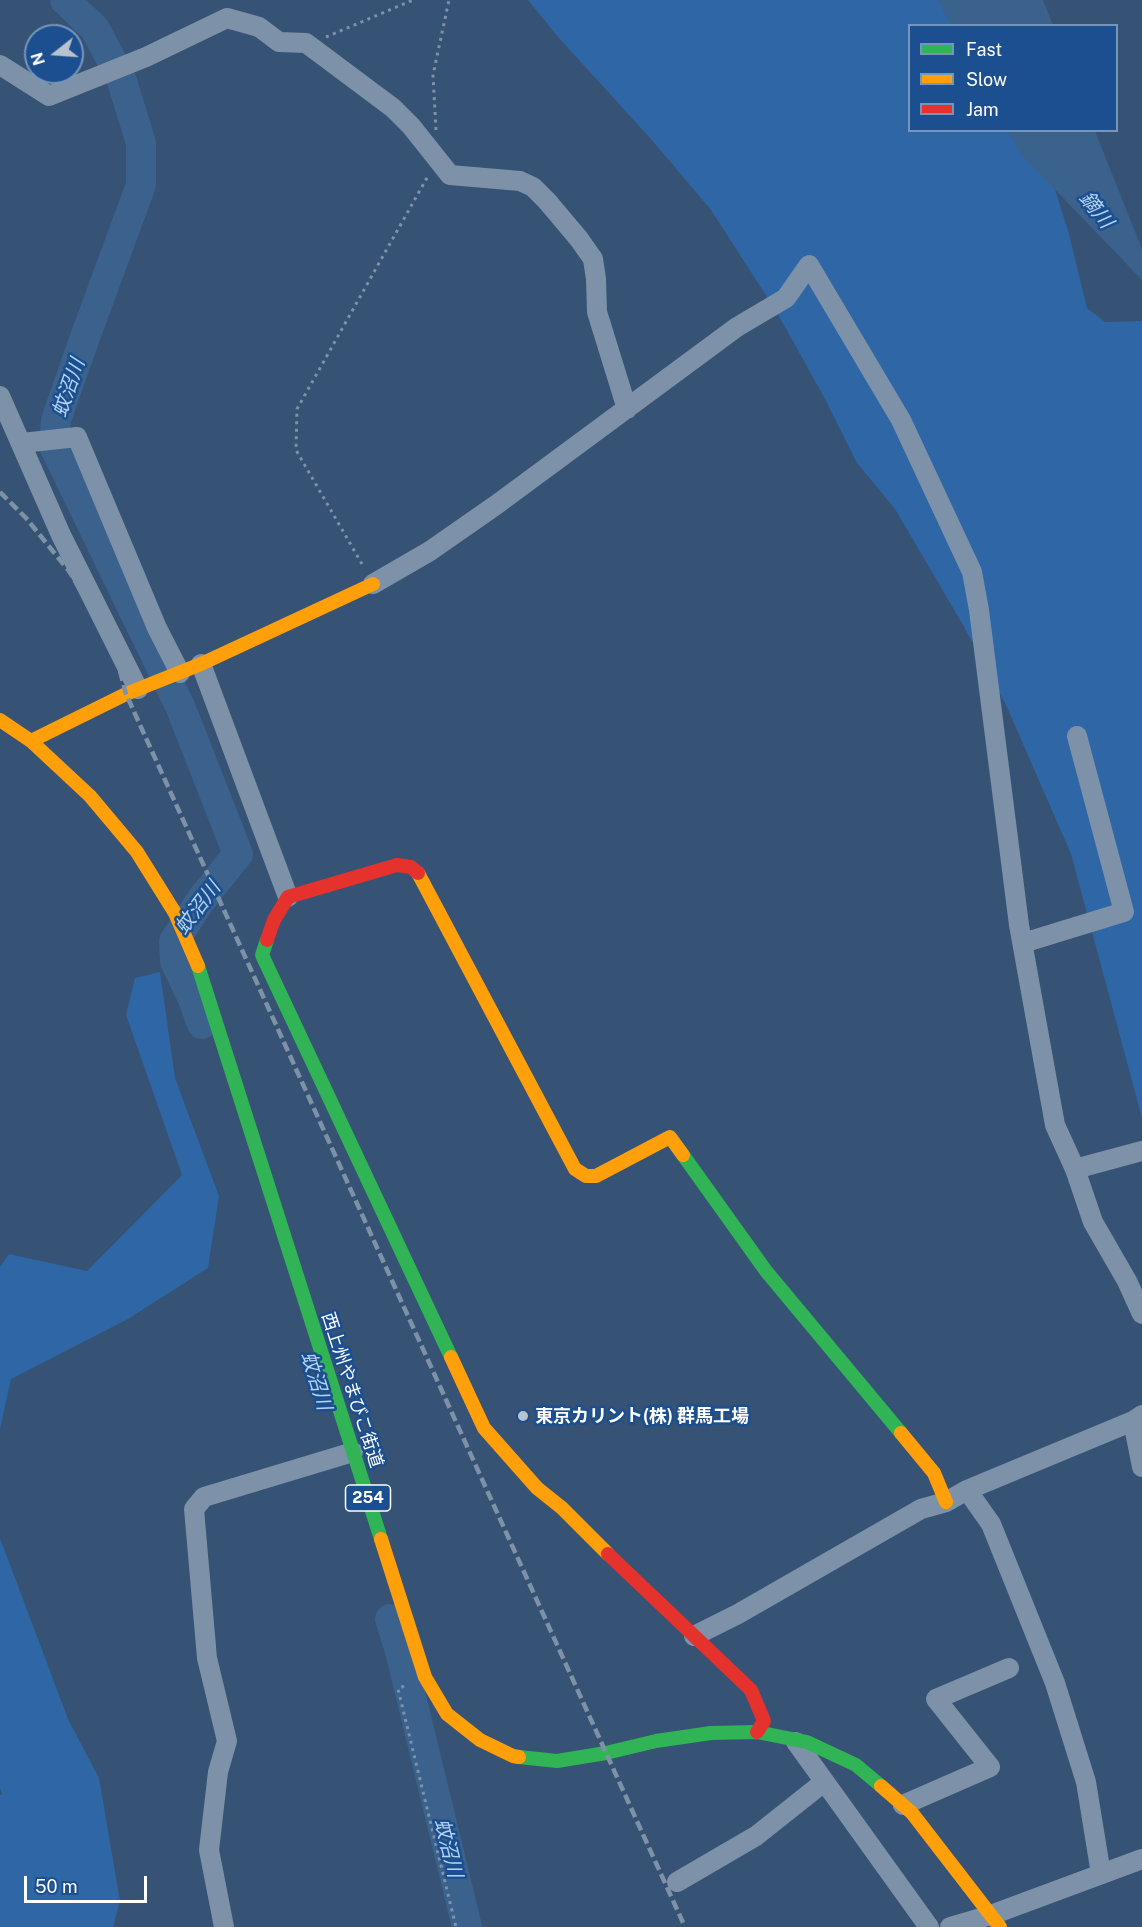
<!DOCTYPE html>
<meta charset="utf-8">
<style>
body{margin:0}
#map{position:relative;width:1142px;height:1927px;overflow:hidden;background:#365274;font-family:"Public Sans",sans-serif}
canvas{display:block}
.legend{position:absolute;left:908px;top:24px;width:210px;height:108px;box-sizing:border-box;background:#1b4f8f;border:2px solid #7695bc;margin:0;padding:8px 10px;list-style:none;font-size:18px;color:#fff}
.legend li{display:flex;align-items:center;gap:12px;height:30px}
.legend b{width:30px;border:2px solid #7695bc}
.north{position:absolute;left:24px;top:24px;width:60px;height:60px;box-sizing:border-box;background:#1b4f8f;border:2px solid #7695bc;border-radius:50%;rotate:253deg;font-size:16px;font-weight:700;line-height:24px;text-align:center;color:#fff}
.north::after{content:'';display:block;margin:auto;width:21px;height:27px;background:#b9c2ce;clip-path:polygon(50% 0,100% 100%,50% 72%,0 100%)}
.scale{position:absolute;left:24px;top:1876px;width:123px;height:27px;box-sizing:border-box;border:3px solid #fff;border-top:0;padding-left:8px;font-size:18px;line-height:21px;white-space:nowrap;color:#fff;-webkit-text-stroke:4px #1b4f8f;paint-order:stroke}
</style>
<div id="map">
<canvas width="1142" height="1927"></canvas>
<ul class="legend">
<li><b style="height:8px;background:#30b455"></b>Fast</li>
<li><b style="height:8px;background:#ff9f0a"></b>Slow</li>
<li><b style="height:8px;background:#e5322d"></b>Jam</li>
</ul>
<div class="north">N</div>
<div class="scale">50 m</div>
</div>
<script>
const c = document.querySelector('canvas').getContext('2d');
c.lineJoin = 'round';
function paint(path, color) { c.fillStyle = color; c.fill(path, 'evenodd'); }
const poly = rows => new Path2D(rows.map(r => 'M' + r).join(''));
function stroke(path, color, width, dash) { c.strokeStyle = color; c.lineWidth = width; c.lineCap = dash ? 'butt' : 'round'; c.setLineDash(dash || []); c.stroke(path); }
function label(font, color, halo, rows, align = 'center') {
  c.font = font + ' "Public Sans","Noto Sans JP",sans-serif'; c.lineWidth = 5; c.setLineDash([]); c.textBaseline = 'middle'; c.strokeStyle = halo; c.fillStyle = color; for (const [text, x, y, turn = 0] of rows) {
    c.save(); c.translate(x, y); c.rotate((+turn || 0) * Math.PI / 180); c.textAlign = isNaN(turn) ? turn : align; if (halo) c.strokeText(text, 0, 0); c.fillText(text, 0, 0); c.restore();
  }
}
const green = poly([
 [528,0,965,0,981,25,910,26,910,130,1031,131,1054,186,1069,234,1087,308,1105,322,1142,321,1142,1118,1071,854,1006,705,963,625,895,509,857,463,825,399,776,311,711,210,650,138,558,37],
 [160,972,175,1078,219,1196,208,1268,128,1319,11,1379,0,1429,0,1267,9,1254,87,1271,182,1175,126,1015,135,978],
 [0,1538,68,1719,99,1778,120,1901,113,1927,0,1927,0,1795,2,1794,0,1788]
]);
const water = poly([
 [938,0,1043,0,1053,25,951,25],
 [1008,131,1095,131,1142,249,1142,280,1019,152]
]);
const river = poly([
 [65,0,95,29,121,78,141,143,141,185,84,340,56,420,54,446,180,706,238,854,201,900,174,941,175,961,192,997,202,1024],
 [390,1619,400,1651,467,1927]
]);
const path = poly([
 [326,37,413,0],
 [436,130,433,75,449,0],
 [362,564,296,450,297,409,428,176],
 [404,1686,398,1689,456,1927]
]);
const street = poly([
 [0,65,49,96,146,57,227,18,259,27,279,42,306,43,393,108,411,126,450,175,520,181,533,187,547,201,579,239,593,259,596,279,597,312,627,409],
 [0,396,61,535,138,689],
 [22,443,77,437,157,628,180,673],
 [373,584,430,551,496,505,737,327,786,298,809,265,901,420,972,572,979,610,1019,925,1055,1125,1075,1169,1093,1222,1127,1281,1142,1314],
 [201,664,288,897],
 [1023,943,1124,912,1077,736],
 [1075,1169,1142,1151],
 [1133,1421,1142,1467],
 [967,1490,991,1524,1055,1683,1086,1782,1101,1874],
 [694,1636,738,1614,921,1509,946,1502,967,1490,1133,1421,1142,1415],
 [796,1742,929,1927],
 [903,1805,990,1767,936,1699,1009,1668],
 [677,1882,756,1836,824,1782],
 [224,1927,209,1850,218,1772,227,1741,207,1658,194,1509,204,1497,353,1452],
 [950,1927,991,1915,1142,1859]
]);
const fast = poly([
 [267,940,262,955,451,1357],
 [198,966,381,1539],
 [683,1155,766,1271,901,1433],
 [519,1757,557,1761,606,1753,656,1741,711,1733,757,1732,807,1742,856,1765,881,1786]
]);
const slow = poly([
 [0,720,31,741,90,796,137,852,175,913,198,966],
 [31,741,126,694,201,664,373,584],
 [418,873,575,1169,586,1176,596,1176,670,1137,683,1155],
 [451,1357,484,1428,537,1488,562,1508,608,1554],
 [901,1433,934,1473,946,1502],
 [381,1539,425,1677,447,1714,480,1740,513,1756,519,1757],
 [881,1786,912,1813,1000,1927]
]);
const jam = poly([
 [267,940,274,920,288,897,397,865,411,867,418,873],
 [608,1554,751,1690,764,1721,757,1732]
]);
const rail = poly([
 [0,492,26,518,69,571,90,606,118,663,126,694,685,1927]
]);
const markers = [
 [523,1416,6,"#b9c2ce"]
];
const shields = [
 [368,1498,45]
];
const shieldNames = [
 ["254",368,1498]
];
const streetNames = [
 ["西上州やまびこ街道",352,1390,72]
];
const poiNames = [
 ["東京カリント(株) 群馬工場",535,1416]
];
const waterNames = [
 ["鏑川",1096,210,52],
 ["蚊沼川",69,388,-71],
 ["蚊沼川",198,908,-53],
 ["蚊沼川",316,1381,73],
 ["蚊沼川",448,1848,76]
];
paint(green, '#2f66a5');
paint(water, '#3b618d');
stroke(river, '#3b618d', 30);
stroke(path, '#7d92a8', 3, [3, 4.5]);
stroke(street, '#7d92a8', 20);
stroke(fast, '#30b455', 14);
stroke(slow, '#ff9f0a', 14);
stroke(jam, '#e5322d', 14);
stroke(rail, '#7e92a7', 4.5, [10, 4.5]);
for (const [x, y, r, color] of markers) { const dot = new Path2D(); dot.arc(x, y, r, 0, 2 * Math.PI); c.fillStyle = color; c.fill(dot); stroke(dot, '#1b4f8f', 2); }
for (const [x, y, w] of shields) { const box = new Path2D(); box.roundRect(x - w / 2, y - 13, w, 26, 4.5); c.fillStyle = '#1b4f8f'; c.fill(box); stroke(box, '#fff', 1.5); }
label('bold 16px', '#fff', null, shieldNames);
label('18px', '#fff', '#1b4f8f', streetNames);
label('bold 18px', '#fff', '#1b4f8f', poiNames, 'left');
label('italic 20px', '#b5d3f5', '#1b4f8f', waterNames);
</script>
